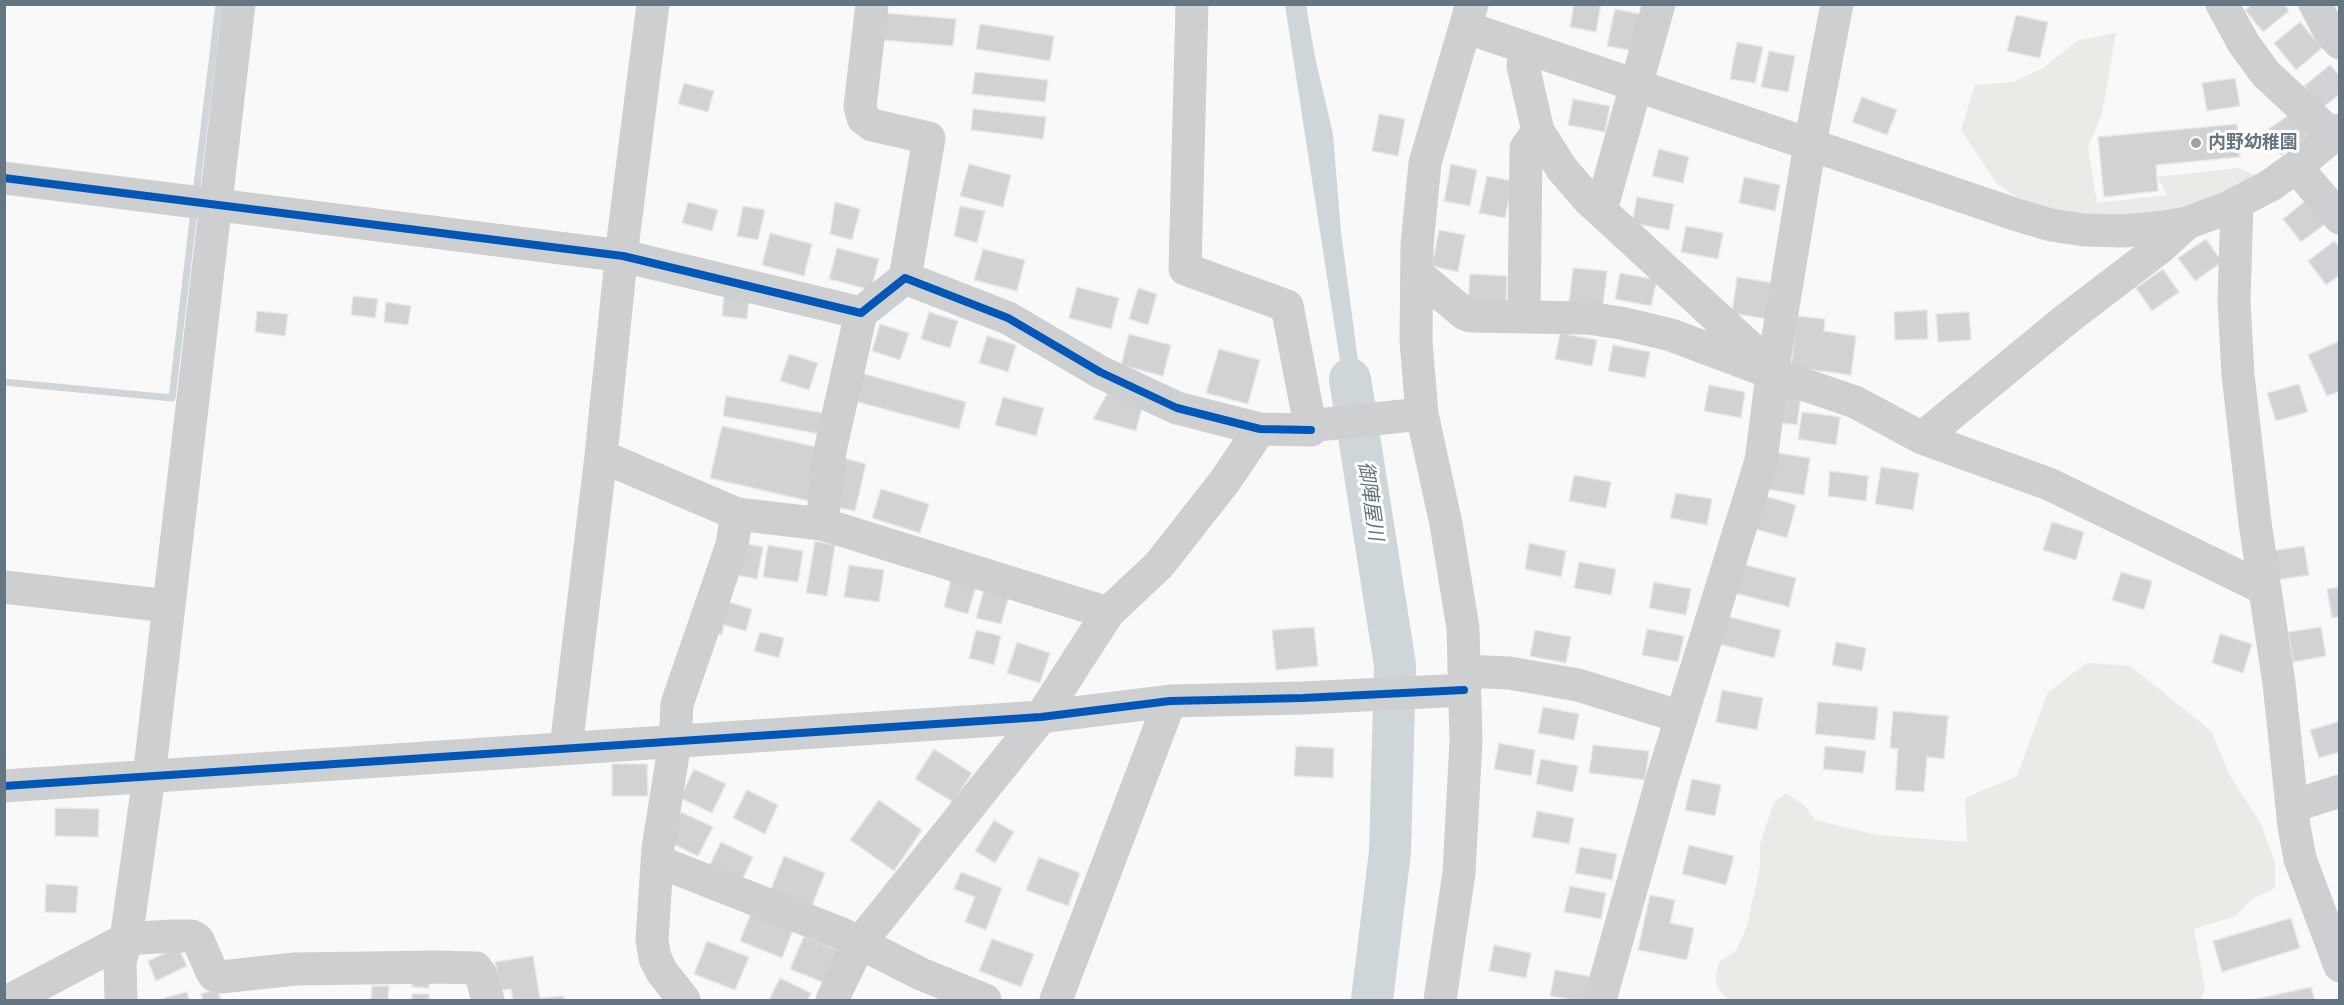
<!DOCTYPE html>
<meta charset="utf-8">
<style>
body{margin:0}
#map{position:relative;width:2344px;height:1005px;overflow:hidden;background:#f9f9f9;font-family:"PT Sans",sans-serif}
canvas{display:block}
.frame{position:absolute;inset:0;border:6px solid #657683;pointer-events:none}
</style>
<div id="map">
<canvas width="2344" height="1005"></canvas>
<div class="frame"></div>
</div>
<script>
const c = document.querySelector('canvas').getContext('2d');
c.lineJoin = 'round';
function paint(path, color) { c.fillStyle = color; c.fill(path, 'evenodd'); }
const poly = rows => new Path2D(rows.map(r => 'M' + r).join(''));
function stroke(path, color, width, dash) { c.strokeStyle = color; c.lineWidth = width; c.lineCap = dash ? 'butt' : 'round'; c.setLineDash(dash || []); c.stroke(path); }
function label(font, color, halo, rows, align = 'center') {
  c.font = font + ' "PT Sans","Noto Sans JP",sans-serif'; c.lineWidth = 6; c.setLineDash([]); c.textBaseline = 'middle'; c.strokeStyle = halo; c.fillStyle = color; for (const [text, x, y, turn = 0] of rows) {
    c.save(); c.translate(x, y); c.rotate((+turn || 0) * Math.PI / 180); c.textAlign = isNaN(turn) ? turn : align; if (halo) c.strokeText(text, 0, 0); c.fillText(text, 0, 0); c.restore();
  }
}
const green = poly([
 [2116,33,2102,114,2088,146,2097,203,2167,195,2157,177,2238,168,2255,175,2199,207,2058,226,1997,184,1961,130,1975,85,2013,82,2043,68,2079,40],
 [2087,663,2130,666,2211,731,2230,776,2260,822,2275,862,2275,888,2251,900,2235,916,2194,929,2205,989,2200,1000,1730,1000,1724,996,1717,986,1716,976,1719,962,1736,951,1747,926,1760,866,1760,844,1774,802,1786,793,1805,806,1815,820,1877,835,1967,842,1965,798,2017,776,2048,692]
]);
const water = poly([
 [1285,5,1306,5,1315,57,1333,134,1341,232,1363,399,1347,406]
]);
const stream = poly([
 [196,194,219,4],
 [4,382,172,398,194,211]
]);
const river = poly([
 [1350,379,1395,665,1390,852,1372,1000]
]);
const building = poly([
 [1574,4,1601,4,1596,32,1570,27,1574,4],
 [2253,4,2284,4,2289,11,2263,32,2245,10,2253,4],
 [1615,9,1640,14,1633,51,1607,46,1615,9],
 [884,13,956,19,953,46,882,40,884,13],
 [2016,15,2048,22,2040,58,2007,51,2016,15],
 [2300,22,2322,48,2296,70,2274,43,2300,22],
 [980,24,1054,36,1050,61,976,49,980,24],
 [1737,42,1763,47,1755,83,1730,79,1737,42],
 [1769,51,1795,56,1788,92,1761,87,1769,51],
 [2330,65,2340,76,2340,94,2322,108,2304,86,2330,65],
 [975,72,1048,80,1045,102,972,94,975,72],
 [2235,78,2240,106,2207,111,2202,83,2235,78],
 [684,83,714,91,708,112,678,104,684,83],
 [1862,97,1897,110,1887,135,1852,122,1862,97],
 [1573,99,1610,106,1605,132,1568,125,1573,99],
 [973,109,1046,117,1043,139,971,130,973,109],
 [2292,113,2308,136,2281,155,2264,132,2292,113],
 [1379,114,1405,119,1398,156,1372,151,1379,114],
 [2237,124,2240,157,2156,165,2158,191,2104,197,2098,137,2237,124],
 [1659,149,1689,157,1683,183,1652,176,1659,149],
 [969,164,1011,175,1003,207,960,196,969,164],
 [1451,164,1477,170,1470,206,1444,201,1451,164],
 [1487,176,1513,181,1505,218,1479,213,1487,176],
 [1744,177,1780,185,1775,211,1739,203,1744,177],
 [1637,197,1674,204,1669,230,1632,223,1637,197],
 [2309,198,2328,222,2301,242,2283,219,2309,198],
 [688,202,718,210,712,231,682,223,688,202],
 [835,202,860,209,852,240,830,234,835,202],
 [743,206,765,210,758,240,737,236,743,206],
 [960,206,985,211,977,243,954,236,960,206],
 [1686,226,1723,233,1718,259,1681,252,1686,226],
 [1439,230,1465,235,1458,272,1432,266,1439,230],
 [770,233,812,244,804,276,762,265,770,233],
 [2206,239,2222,262,2195,281,2178,258,2206,239],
 [2334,241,2340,247,2340,275,2326,285,2308,261,2334,241],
 [837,248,879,259,871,290,829,279,837,248],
 [983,249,1025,260,1017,291,974,280,983,249],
 [1573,268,1607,271,1603,306,1569,302,1573,268],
 [2163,269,2179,292,2152,311,2136,288,2163,269],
 [1620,273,1657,280,1651,306,1615,299,1620,273],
 [1470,274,1507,276,1506,303,1468,301,1470,274],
 [1737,277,1773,283,1767,319,1732,313,1737,277],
 [1077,287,1119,298,1111,329,1069,318,1077,287],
 [1138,288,1157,294,1148,325,1129,319,1138,288],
 [353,296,378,299,375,318,351,315,353,296],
 [724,296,749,299,747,319,722,316,724,296],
 [386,302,411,306,408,325,384,322,386,302],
 [1927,310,1928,339,1895,340,1894,312,1927,310],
 [257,311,288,314,285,336,255,332,257,311],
 [929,312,958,321,950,348,921,339,929,312],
 [1969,312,1971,340,1938,342,1936,314,1969,312],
 [1797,316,1825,319,1824,331,1856,336,1851,375,1791,367,1797,316],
 [880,324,909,333,900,360,872,351,880,324],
 [1560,333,1597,340,1592,366,1555,359,1560,333],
 [1129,334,1171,345,1163,376,1121,365,1129,334],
 [987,336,1016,345,1008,372,979,363,987,336],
 [2339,341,2340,391,2327,396,2308,355,2339,341],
 [1613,345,1650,352,1645,378,1608,371,1613,345],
 [1219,349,1260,360,1248,404,1206,393,1219,349],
 [789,354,818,363,809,390,780,381,789,354],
 [861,373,966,402,959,429,854,401,861,373],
 [2299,384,2308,412,2276,421,2267,393,2299,384],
 [1709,385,1745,392,1741,418,1704,411,1709,385],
 [1781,386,1802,389,1797,425,1776,422,1781,386],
 [1107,394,1143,404,1136,431,1093,419,1107,394],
 [726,396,823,413,819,434,723,416,726,396],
 [1003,397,1044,408,1036,436,995,425,1003,397],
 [1802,412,1840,417,1836,445,1798,439,1802,412],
 [722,426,821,448,809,501,710,478,722,426],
 [1772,452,1810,458,1804,495,1766,489,1772,452],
 [843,458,866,464,855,511,832,506,843,458],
 [1881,467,1919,473,1913,510,1875,504,1881,467],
 [1830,471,1868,476,1866,501,1828,496,1830,471],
 [1574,475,1611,482,1606,508,1569,501,1574,475],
 [881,489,929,504,920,533,872,518,881,489],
 [1676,493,1712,499,1707,525,1670,518,1676,493],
 [1761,495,1796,505,1787,538,1752,528,1761,495],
 [2052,522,2084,532,2076,560,2043,550,2052,522],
 [815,541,835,545,827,596,806,593,815,541],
 [737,542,763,547,757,579,732,574,737,542],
 [1529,543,1566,551,1561,577,1525,569,1529,543],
 [768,545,803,551,798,582,763,577,768,545],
 [2304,546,2309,575,2276,580,2271,551,2304,546],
 [1579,562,1616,569,1611,595,1574,588,1579,562],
 [1742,564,1796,578,1789,607,1734,593,1742,564],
 [849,565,884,570,879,602,844,597,849,565],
 [2121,572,2152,581,2144,610,2112,600,2121,572],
 [951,579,976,586,968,614,944,607,951,579],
 [1654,582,1691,589,1686,615,1649,608,1654,582],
 [2340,587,2340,617,2332,618,2327,589,2340,587],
 [984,589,1009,596,1001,624,976,618,984,589],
 [718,599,752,609,746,631,724,625,722,635,708,631,718,599],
 [1726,616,1781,630,1774,658,1719,644,1726,616],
 [1314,627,1318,666,1276,670,1272,630,1314,627],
 [2321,627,2326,656,2293,662,2288,632,2321,627],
 [1647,629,1684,636,1678,662,1642,655,1647,629],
 [976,630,1001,636,994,665,969,658,976,630],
 [1535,630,1571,637,1566,663,1530,656,1535,630],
 [760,632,784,638,779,658,754,651,760,632],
 [2220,634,2252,644,2243,673,2212,663,2220,634],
 [1017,642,1050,653,1040,683,1007,673,1017,642],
 [1836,642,1866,648,1862,671,1832,665,1836,642],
 [1722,690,1763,698,1757,730,1716,722,1722,690],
 [1818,702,1878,707,1875,740,1815,734,1818,702],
 [1543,707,1579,714,1574,740,1538,733,1543,707],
 [1893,711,1948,716,1944,759,1927,757,1924,792,1895,790,1898,749,1890,748,1893,711],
 [2340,721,2340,752,2319,758,2310,730,2340,721],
 [1499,743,1535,750,1531,776,1494,769,1499,743],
 [1593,745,1649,751,1645,780,1589,773,1593,745],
 [1296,746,1334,748,1333,778,1294,776,1296,746],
 [1825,746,1866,751,1863,773,1823,769,1825,746],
 [934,749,972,773,953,802,915,779,934,749],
 [1541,759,1578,766,1573,792,1536,784,1541,759],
 [612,764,647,764,648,796,612,796,612,764],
 [694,769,726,784,712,813,680,798,694,769],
 [1692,779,1721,785,1715,816,1685,810,1692,779],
 [747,790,778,805,765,834,733,818,747,790],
 [879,800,922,830,894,871,850,840,879,800],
 [55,808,99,809,98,837,55,836,55,808],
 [1537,811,1574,818,1569,844,1532,837,1537,811],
 [681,812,713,827,698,856,667,841,681,812],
 [994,820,1014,832,995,863,975,851,994,820],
 [721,842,753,857,739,886,707,871,721,842],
 [1689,845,1734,856,1726,885,1682,874,1689,845],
 [1580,847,1617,854,1612,880,1575,873,1580,847],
 [784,856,825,873,812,906,771,889,784,856],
 [1039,857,1080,873,1068,906,1026,890,1039,857],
 [961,872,1002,888,986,930,965,922,975,897,954,889,961,872],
 [46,884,78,886,76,913,45,912,46,884],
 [1570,886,1606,893,1601,919,1564,912,1570,886],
 [1650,895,1675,900,1670,923,1694,928,1687,960,1638,950,1650,895],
 [753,908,795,925,782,958,740,941,753,908],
 [2291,918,2300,948,2222,972,2213,941,2291,918],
 [804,936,845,953,832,986,790,969,804,936],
 [992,939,1034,954,1021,987,979,971,992,939],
 [707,941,749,957,735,990,694,974,707,941],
 [1494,945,1531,953,1526,978,1489,971,1494,945],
 [178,947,187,966,156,981,148,961,178,947],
 [533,956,540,998,564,996,564,1000,513,1000,511,989,501,990,495,962,533,956],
 [1555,970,1592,977,1588,1000,1574,1000,1550,996,1555,970],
 [413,974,430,974,429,988,412,987,413,974],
 [780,978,811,993,808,1000,769,1000,780,978],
 [372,986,389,986,388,1000,371,1000,372,986],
 [2311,987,2315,1000,2252,1000,2311,987],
 [217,989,221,1000,203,1000,201,994,217,989],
 [187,992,189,1000,165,1000,164,998,187,992],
 [412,994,429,994,429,1000,412,1000,412,994]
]);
const minor = poly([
 [872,4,860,107,863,118,872,125,929,138,905,278],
 [1192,4,1185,269,1287,306,1311,430,1317,425,1422,414],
 [2222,4,2244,44,2266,74,2320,124,2331,137],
 [2315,4,2329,31,2340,43],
 [1465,27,2017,215,2051,225,2084,230,2122,231,2157,228,2187,223,2227,208,2271,185,2296,167,2340,130],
 [1525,48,1523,66,1538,131,1562,169,1588,199,1782,377,1855,402,1922,438,2049,484,2265,589],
 [2296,167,2340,218],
 [4,178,623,256,861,313,905,278,1008,318,1100,372,1177,408,1260,429,1311,430],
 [2237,204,2234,301,2238,375,2255,523,2279,683,2294,826,2300,859,2340,966],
 [1601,210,1659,4],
 [1417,274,1465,314,1470,316,1587,318,1621,323,1671,335,1767,371],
 [1524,317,1526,148,1538,131],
 [1922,438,2068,318,2161,247,2187,223],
 [601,456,737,514,822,524,1108,613],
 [822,524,830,451,861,313],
 [4,587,168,606],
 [1464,671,1509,673,1578,685,1681,717],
 [566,748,601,456,623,240,653,4],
 [4,786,1041,717,1170,701,1303,698,1464,690],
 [2293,806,2340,791],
 [657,861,840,933,921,974,985,1000],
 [10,1000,126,939,171,936,192,936,198,940,211,970,214,975,221,977,295,969,437,967,476,968,481,975,488,1000],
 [121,1000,120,962,126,939,149,777,239,4],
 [684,1000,662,972,655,958,652,940,658,848,675,742,677,704,732,545,737,514],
 [832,1000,859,944,1041,717,1108,613,1159,565,1225,481,1260,429],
 [1056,1000,1170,701],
 [1440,1000,1459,873,1466,741,1463,628,1446,524,1422,414,1416,341,1417,245,1425,163,1472,4],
 [1600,1000,1663,776,1761,461,1773,367,1810,144,1837,4]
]);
const cycleway = poly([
 [4,178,623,256,861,313,905,278,1008,318,1100,372,1177,408,1260,429,1311,430],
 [4,786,1041,717,1170,701,1303,698,1464,690]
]);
const markers = [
 [2196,143,6,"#99a4ac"]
];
const poiNames = [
 ["内野幼稚園",2208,143]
];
const waterNames = [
 ["御陣屋川",1370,501,82]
];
paint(green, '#e8ebe6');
paint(water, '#ced6d9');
stroke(stream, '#ced6d9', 7);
stroke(river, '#ced6d9', 42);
paint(building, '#d0d2d3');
stroke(building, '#e8e8e8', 1.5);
stroke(minor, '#cecfd0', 33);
stroke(cycleway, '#0057b8', 8);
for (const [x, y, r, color] of markers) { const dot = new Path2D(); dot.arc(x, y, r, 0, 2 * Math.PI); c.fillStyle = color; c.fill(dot); stroke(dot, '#fff', 2); }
label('bold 18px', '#657683', '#fff', poiNames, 'left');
label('italic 20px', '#60757c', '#fff', waterNames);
</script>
